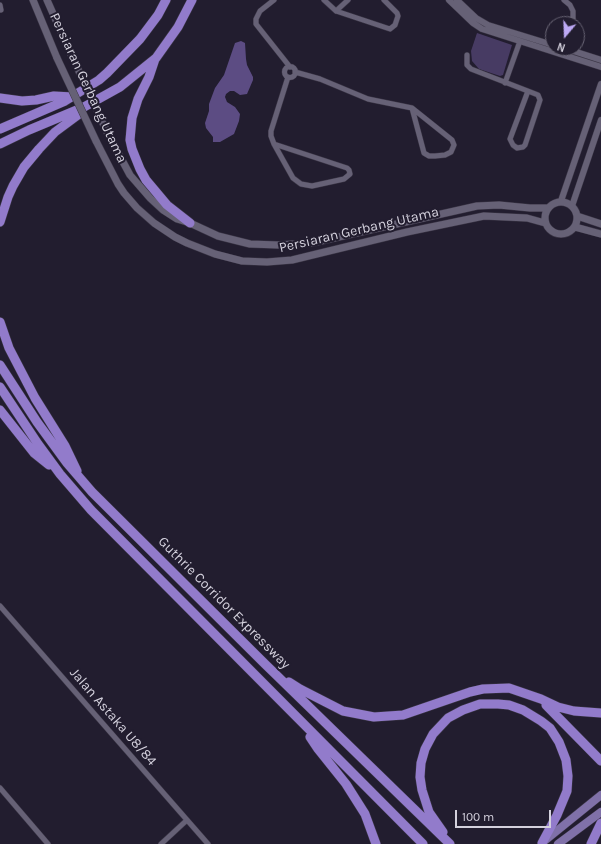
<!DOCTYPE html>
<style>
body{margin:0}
#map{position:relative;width:601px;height:844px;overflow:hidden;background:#221d2f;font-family:Karla,sans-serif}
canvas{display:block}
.north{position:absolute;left:545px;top:16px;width:40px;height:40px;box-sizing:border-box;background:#221d2f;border:1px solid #696575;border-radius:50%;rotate:199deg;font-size:11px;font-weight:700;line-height:16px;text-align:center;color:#d4d1dd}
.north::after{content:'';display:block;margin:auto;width:14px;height:18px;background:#bda9f5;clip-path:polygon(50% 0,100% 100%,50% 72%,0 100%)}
.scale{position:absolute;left:455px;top:810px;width:96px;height:18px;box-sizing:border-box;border:2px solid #d4d1dd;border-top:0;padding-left:5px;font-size:12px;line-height:14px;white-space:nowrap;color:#d4d1dd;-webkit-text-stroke:3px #221d2f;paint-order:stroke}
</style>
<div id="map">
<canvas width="601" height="844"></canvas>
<div class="north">N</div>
<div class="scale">100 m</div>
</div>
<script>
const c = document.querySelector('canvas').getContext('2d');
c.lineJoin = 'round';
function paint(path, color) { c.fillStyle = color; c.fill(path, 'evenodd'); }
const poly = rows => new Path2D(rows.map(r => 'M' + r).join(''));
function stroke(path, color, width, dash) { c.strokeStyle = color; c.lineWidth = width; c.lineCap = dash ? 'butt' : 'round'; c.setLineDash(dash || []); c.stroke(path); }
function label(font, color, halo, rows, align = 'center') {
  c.font = font + ' Karla,sans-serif'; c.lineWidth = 4; c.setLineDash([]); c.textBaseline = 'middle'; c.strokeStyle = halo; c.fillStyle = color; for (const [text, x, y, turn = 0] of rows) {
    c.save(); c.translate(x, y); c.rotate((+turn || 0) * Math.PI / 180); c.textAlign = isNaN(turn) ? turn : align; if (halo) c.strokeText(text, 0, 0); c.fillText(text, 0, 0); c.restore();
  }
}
const green = poly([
 [477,33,512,45,503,75,500,76,479,69,472,61,471,51]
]);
const water = poly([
 [241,41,245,43,246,59,247,65,253,77,253,80,247,94,240,95,234,91,230,91,226,94,225,97,227,102,235,107,240,114,239,121,234,134,220,142,213,142,213,137,206,128,205,123,209,111,209,104,215,88,224,75,235,43]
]);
const minor = poly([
 [274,0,260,11,256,19,256,24,290,67],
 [324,0,336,11,390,29,395,25,398,16,397,13,384,0],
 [564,0,570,5,573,11,573,18],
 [0,5,1,10],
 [336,11,348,0],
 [467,55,467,65,471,69,533,93,538,95,540,100,525,145,523,147,517,148,513,145,510,139,528,91],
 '284.5 72a5.5 5.5 0 1 1 11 0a5.5 5.5 0 1 1-11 0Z',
 [295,72,320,79,368,99,412,108,452,140,454,145,451,152,445,155,435,156,429,156,424,153,412,108],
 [505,83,520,41],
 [274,144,347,168,349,170,350,174,344,179,312,186,301,184,293,178,274,144,271,136,271,131,288,77],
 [0,606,208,844],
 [0,788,48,844],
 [161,844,187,820]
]);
const tertiary = poly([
 [449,0,473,23,482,29,601,67],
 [457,0,476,18,488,25,553,45],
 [564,48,601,60],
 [561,201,601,84],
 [572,206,601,120]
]);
const secondary = poly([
 [33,0,57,58],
 [47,0,70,52],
 [108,134,130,175,150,198,163,210,177,219,190,223,218,236,250,244,278,245,312,243,477,206,499,205,530,208,548,208],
 [96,141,118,184,124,193,137,208,154,223,175,237,187,243,215,254,242,261,267,262,292,260,407,232,484,216,527,218,545,223],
 '545 218a16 16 0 1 1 32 0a16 16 0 1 1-32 0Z',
 [577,216,601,224],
 [575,227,601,234]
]);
const primary = poly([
 [543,842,601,795],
 [558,844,601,812]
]);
const motorway = poly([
 [155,59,149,77,138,99,132,118,130,140,132,149,140,169,146,180,167,205,190,223],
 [0,98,22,101,36,100,54,96,73,97],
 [0,129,65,101,99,80,107,73,140,39,158,15,166,0],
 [0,144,29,130,84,107,120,87,156,58,178,27,192,0],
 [0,222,8,197,13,186,24,167,39,149,55,132,78,115],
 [0,322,9,348,35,398,65,446,77,471],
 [0,365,37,422,67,463,92,492,265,664,450,844],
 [0,387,38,444,60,474,91,510,423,844],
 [0,410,34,453,49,465],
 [289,682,300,689,343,711,374,717,403,715,470,692,483,689,509,688,541,699,558,707,574,711,601,713],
 [546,705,601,761],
 [310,737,318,749,346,784,365,814,376,844],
 [443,832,429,812,422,790,420,777,421,763,425,749,433,734,448,718,463,710,480,704,498,704,509,705,523,710,541,721,550,728,559,742,566,760,568,776,567,791,557,815,542,843],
 [591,844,601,823]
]);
const secondaryBridge = poly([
 [70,52,108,134],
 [57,58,96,141]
]);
const streetNames = [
 ["Persiaran Gerbang Utama",88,88,65],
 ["Persiaran Gerbang Utama",359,230,-13],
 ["Guthrie Corridor Expressway",224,603,45],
 ["Jalan Astaka U8/84",113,717,49]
];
paint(green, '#473b63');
paint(water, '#5c4c83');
stroke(minor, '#3c3747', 6);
stroke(tertiary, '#3c3747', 7);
stroke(secondary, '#3c3747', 8);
stroke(primary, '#3c3747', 9);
stroke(motorway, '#3c3747', 10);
stroke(minor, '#666176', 5);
stroke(tertiary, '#666176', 6);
stroke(secondary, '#666176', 7);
stroke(primary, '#8071a9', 8);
stroke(motorway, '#927bcb', 9);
stroke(secondaryBridge, '#3c3747', 8, []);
stroke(secondaryBridge, '#666176', 7);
label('14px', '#d4d1dd', '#221d2f', streetNames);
</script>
